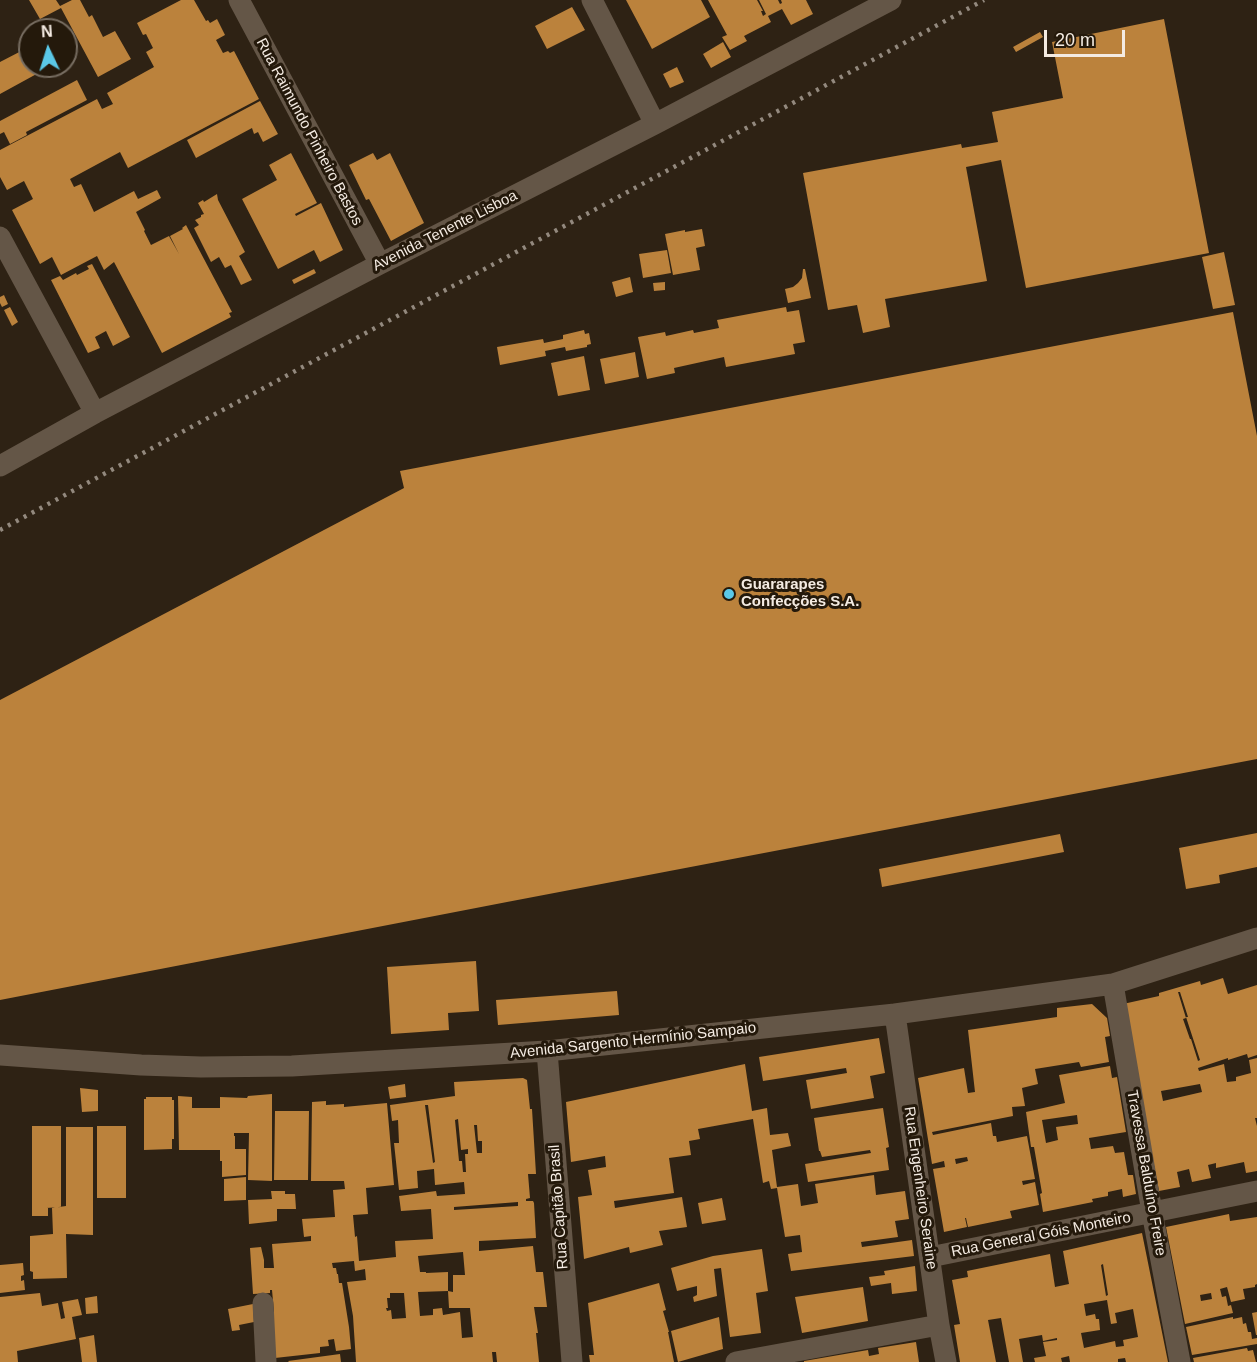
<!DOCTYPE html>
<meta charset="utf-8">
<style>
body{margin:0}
#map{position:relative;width:1257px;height:1362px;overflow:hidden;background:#2e2214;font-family:Arial,sans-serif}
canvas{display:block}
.north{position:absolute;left:18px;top:18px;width:60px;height:60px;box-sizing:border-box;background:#24190b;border:2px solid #776d61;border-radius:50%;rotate:356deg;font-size:16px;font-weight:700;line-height:24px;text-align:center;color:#f4ebe2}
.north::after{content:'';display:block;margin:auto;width:21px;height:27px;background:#5bc8e7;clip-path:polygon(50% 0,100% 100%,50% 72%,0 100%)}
.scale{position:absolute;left:1044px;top:30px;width:81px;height:27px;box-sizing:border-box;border:3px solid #f4ebe2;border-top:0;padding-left:8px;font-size:18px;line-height:21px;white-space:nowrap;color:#f4ebe2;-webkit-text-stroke:4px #24190b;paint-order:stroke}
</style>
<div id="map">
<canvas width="1257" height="1362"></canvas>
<div class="north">N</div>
<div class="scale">20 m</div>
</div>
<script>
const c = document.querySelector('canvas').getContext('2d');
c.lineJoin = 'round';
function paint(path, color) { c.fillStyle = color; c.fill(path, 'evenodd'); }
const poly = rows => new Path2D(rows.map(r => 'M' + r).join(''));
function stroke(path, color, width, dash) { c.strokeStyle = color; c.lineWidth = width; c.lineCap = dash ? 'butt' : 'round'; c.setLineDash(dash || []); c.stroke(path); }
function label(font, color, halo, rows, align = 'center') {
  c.font = font + ' Arial,sans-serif'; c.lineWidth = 6; c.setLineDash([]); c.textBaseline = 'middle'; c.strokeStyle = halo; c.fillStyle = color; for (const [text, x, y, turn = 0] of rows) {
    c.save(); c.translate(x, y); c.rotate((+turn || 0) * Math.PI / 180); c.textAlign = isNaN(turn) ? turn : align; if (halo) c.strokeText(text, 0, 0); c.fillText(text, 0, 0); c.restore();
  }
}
const building = poly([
 [29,0,56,0,60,6,72,0,80,0,89,17,92,15,103,37,115,31,131,59,98,77,61,8,40,19],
 [181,0,194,0,206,21,208,20,210,23,217,19,225,35,216,40,223,53,228,51,230,53,234,51,259,99,128,168,120,152,70,179,74,187,81,184,94,212,134,191,138,199,157,190,161,198,136,212,145,230,144,231,151,245,169,236,179,254,170,236,183,229,182,228,186,225,232,312,229,313,231,317,162,353,114,262,104,270,97,256,61,275,52,257,40,264,12,210,33,199,24,181,7,190,0,177,0,150,97,99,102,109,113,104,107,93,154,67,146,52,153,48,146,34,143,35,137,23],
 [626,0,701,0,710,17,652,49],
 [708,0,757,0,763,11,761,11,763,16,766,14,759,0,778,0,780,4,782,3,781,0,806,0,813,14,791,25,782,9,768,16,771,22,744,36,747,41,730,50,722,37,727,35],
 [572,7,585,30,547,49,535,26],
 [1164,19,1209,253,1026,288,1001,160,966,167,987,281,885,299,890,327,863,333,857,305,828,310,803,173,961,144,962,148,998,142,992,112,1063,98,1052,42],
 [1040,32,1043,37,1016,52,1013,47],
 [723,42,731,57,711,68,703,54],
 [29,47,30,66,39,66,42,71,0,94,0,62],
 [677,67,684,82,670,88,663,74],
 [77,80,87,100,26,132,27,135,10,144,4,132,0,134,0,121],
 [260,101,278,134,263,142,258,132,254,134,252,128,196,158,187,140],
 [291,153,317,203,295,214,296,216,321,203,343,250,320,262,314,250,278,269,242,199,277,180,269,165],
 [373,153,377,160,390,153,424,223,391,241,369,199,366,200,349,165],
 [217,194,218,200,245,252,239,256,252,280,241,285,231,265,225,268,219,257,211,262,194,228,199,225,195,220,201,217,201,215,204,214,198,203,203,200,204,202],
 [702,229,705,246,696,248,700,270,673,275,665,234,685,230,685,232],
 [667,250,671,273,643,278,639,254],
 [1224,252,1235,305,1213,309,1202,257],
 [92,264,130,337,113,346,106,331,95,337,100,348,88,353,51,280,60,276,63,280,76,273,77,275,89,269,87,266],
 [314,269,316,273,294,284,292,280],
 [803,269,805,269,811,298,788,303,785,289,793,287,798,283,802,278],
 [630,277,633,292,616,297,612,282],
 [665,282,665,290,654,291,653,283],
 [4,295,8,304,2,307,0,303,0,297],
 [10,307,18,322,12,326,4,310],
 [786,307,787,312,799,310,805,342,793,344,795,354,726,367,724,357,674,368,675,373,647,379,638,337,665,332,666,336,693,330,694,333,719,328,717,320],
 [1233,312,1257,436,1257,759,507,902,0,1000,0,700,404,488,400,471],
 [584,330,585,334,589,333,591,344,587,345,587,347,566,351,565,347,545,351,546,356,500,365,497,347,543,339,544,343,563,339,563,335],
 [635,352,639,377,605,384,600,359],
 [584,356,590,390,558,396,551,363],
 [1257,833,1257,867,1219,875,1220,883,1186,889,1179,848],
 [1060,834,1064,852,882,887,879,869],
 [476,961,479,1011,448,1013,449,1030,391,1034,387,967],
 [1223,978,1228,994,1257,985,1257,1055,1248,1058,1247,1054,1228,1060,1228,1058,1198,1068,1199,1071,1224,1064,1227,1082,1236,1081,1236,1077,1251,1073,1249,1060,1257,1058,1257,1118,1255,1118,1257,1126,1257,1171,1246,1173,1244,1162,1216,1168,1216,1163,1208,1165,1211,1178,1192,1182,1189,1169,1177,1172,1180,1187,1159,1191,1123,1004,1159,996,1159,993,1200,981,1201,985],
 [1178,992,1180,992,1188,1017,1186,1017,1200,1060,1198,1061,1191,1039,1190,1039,1183,1019,1186,1018],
 [1200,1084,1202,1092,1163,1101,1161,1091],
 [617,991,619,1015,498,1025,496,1000],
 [1092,1004,1107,1018,1110,1036,1105,1037,1109,1062,1081,1067,1079,1062,1035,1069,1038,1084,1022,1088,1025,1106,1012,1107,1013,1116,932,1132,933,1135,991,1123,993,1136,996,1136,997,1142,1027,1136,1035,1179,1022,1181,1023,1185,1035,1182,1039,1205,1010,1211,1012,1218,968,1227,966,1218,965,1218,967,1227,944,1232,933,1169,945,1167,944,1161,932,1164,918,1078,964,1068,968,1093,975,1092,968,1030,1057,1017,1057,1008],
 [967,1157,968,1161,956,1164,955,1159],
 [879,1038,885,1073,870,1076,874,1098,811,1109,806,1080,847,1073,846,1068,763,1081,759,1057],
 [745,1064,752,1111,767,1108,770,1135,788,1133,791,1146,772,1150,777,1187,798,1184,801,1206,818,1203,815,1184,874,1175,876,1195,905,1191,909,1219,895,1221,898,1237,861,1242,862,1247,912,1240,914,1256,791,1271,788,1254,802,1252,800,1235,785,1237,777,1188,771,1189,769,1181,763,1183,753,1119,698,1129,700,1139,689,1141,691,1155,669,1158,674,1193,614,1201,615,1208,682,1197,687,1227,659,1231,663,1245,630,1253,629,1247,584,1259,578,1197,592,1195,588,1170,606,1167,605,1156,571,1162,566,1102],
 [1110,1066,1112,1078,1117,1077,1126,1132,1089,1138,1091,1149,1113,1146,1115,1153,1124,1152,1128,1175,1133,1175,1136,1194,1123,1197,1122,1189,1108,1192,1108,1196,1092,1199,1093,1202,1043,1212,1040,1194,1042,1193,1034,1147,1031,1147,1026,1112,1065,1103,1059,1075],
 [1077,1115,1078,1124,1056,1127,1058,1140,1046,1143,1042,1120],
 [523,1078,527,1080,530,1109,532,1109,536,1174,528,1174,530,1198,526,1199,526,1201,533,1201,534,1203,536,1238,479,1241,479,1251,533,1246,536,1272,543,1272,547,1307,534,1307,538,1333,536,1333,539,1362,497,1362,496,1352,492,1352,493,1362,356,1362,353,1316,347,1282,366,1280,365,1269,355,1271,354,1261,332,1263,333,1268,336,1268,337,1274,338,1274,339,1283,342,1283,349,1327,351,1349,336,1351,334,1339,328,1340,329,1346,320,1347,320,1353,275,1358,272,1312,274,1312,272,1290,270,1290,270,1293,253,1294,250,1248,261,1247,264,1260,264,1268,274,1268,272,1244,311,1241,311,1236,304,1237,302,1219,335,1217,333,1190,345,1189,344,1181,311,1181,312,1102,326,1101,326,1105,344,1104,344,1107,387,1103,394,1185,366,1188,368,1214,353,1215,355,1237,357,1236,359,1261,396,1257,395,1241,433,1239,431,1209,401,1211,399,1196,436,1191,437,1196,465,1194,464,1182,435,1185,434,1169,417,1171,418,1188,399,1190,394,1143,399,1143,398,1120,392,1121,390,1105,455,1096,454,1082],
 [425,1105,428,1105,435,1162,433,1163],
 [458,1119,461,1150,468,1149,468,1154,465,1154,466,1172,463,1172,462,1161,459,1161,455,1120],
 [474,1125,477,1125,478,1141,482,1141,482,1153,477,1153],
 [518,1202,518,1206,454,1210,454,1207],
 [463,1252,465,1275,453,1275,453,1292,448,1291,449,1308,470,1308,473,1337,462,1338,460,1312,443,1315,442,1308,433,1309,433,1315,420,1316,418,1292,448,1291,448,1272,426,1273,426,1272,420,1272,418,1256],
 [390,1293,404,1293,406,1318,392,1319,391,1310,387,1311,386,1308,388,1308,387,1298,390,1298],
 [405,1084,406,1097,390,1099,388,1087],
 [80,1088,98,1090,98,1111,82,1112],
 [272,1094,272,1181,248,1180,249,1133,234,1133,234,1136,235,1136,235,1149,246,1149,246,1175,222,1177,222,1161,220,1161,220,1150,179,1150,178,1096,192,1097,192,1108,220,1108,220,1097,247,1098,248,1096],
 [146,1097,172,1097,172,1100,174,1100,174,1139,172,1139,172,1149,144,1150,144,1099,146,1099],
 [883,1108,889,1147,886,1148,889,1170,808,1182,805,1164,871,1153,870,1150,822,1157,820,1151,819,1151,814,1118],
 [275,1111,309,1111,308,1180,274,1180],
 [32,1126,61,1126,61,1207,46,1208,48,1208,48,1216,32,1216],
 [97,1126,126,1126,126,1198,97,1198],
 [66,1127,93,1127,93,1235,66,1234,67,1278,33,1279,33,1272,30,1271,30,1236,53,1234,52,1208,66,1206],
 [246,1177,246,1200,224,1201,224,1179],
 [271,1191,285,1191,285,1194,295,1194,296,1209,277,1209,277,1221,249,1224,248,1200,272,1199],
 [722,1198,726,1220,702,1224,698,1203],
 [1229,1214,1230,1221,1257,1217,1257,1284,1255,1285,1255,1287,1243,1289,1245,1299,1231,1302,1227,1287,1220,1289,1222,1297,1226,1296,1228,1306,1231,1305,1233,1313,1185,1324,1166,1227],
 [1211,1293,1212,1299,1201,1301,1200,1295],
 [1142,1233,1168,1362,1126,1362,1125,1358,1118,1359,1118,1362,1070,1362,1069,1356,1061,1358,1062,1362,1035,1362,1034,1358,1046,1356,1043,1342,1057,1340,1057,1338,1043,1341,1042,1335,1019,1339,1023,1362,1009,1362,1001,1318,988,1320,996,1362,960,1362,954,1325,960,1324,952,1280,968,1277,967,1271,1050,1254,1055,1287,1069,1284,1063,1251],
 [1103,1264,1108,1295,1106,1296,1101,1265],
 [1107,1300,1111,1324,1117,1323,1115,1313,1133,1309,1138,1337,1123,1340,1124,1346,1116,1347,1115,1341,1084,1348,1081,1333,1100,1330,1099,1319,1096,1319,1095,1314,1086,1316,1084,1304],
 [762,1249,768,1291,756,1293,761,1333,730,1337,721,1268,714,1269,717,1296,694,1302,693,1297,697,1295,697,1286,677,1291,671,1268,713,1256],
 [23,1263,24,1275,21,1276,21,1281,24,1280,25,1290,0,1293,0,1265],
 [915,1266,917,1291,892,1294,891,1283,871,1286,869,1277,885,1275,884,1271],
 [659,1283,666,1310,663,1311,669,1332,668,1332,674,1362,590,1362,589,1355,594,1355,588,1303],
 [863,1287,868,1321,802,1333,795,1297],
 [40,1293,42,1306,58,1303,61,1319,65,1318,62,1302,78,1299,82,1315,72,1317,76,1339,17,1351,18,1362,0,1362,0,1297],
 [97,1296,98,1313,86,1314,85,1298],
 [253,1304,254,1322,239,1325,240,1330,232,1331,228,1309],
 [1257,1312,1257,1335,1256,1335,1252,1313],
 [719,1317,723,1349,678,1362,671,1331],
 [1233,1317,1233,1319,1242,1317,1243,1324,1246,1323,1248,1332,1251,1332,1252,1339,1257,1338,1257,1344,1192,1355,1186,1327],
 [94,1335,97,1362,82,1362,79,1338],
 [916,1342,919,1362,804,1362,804,1361,868,1350,869,1356,879,1354,878,1348],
 [1247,1348,1248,1351,1253,1350,1256,1362,1194,1362,1193,1358],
 [340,1354,341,1362,289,1362,288,1361]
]);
const minor = poly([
 [239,0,380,264],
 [592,0,655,124],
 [0,237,95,413],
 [0,466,95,413,380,264,655,124,891,0],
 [1113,984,1152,1212,1180,1362],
 [895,1014,939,1325,946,1362],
 [547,1051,572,1362],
 [0,1055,141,1065,201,1067,292,1066,547,1051,895,1014,1113,984,1257,938],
 [930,1257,1257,1191],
 [263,1303,266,1362],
 [736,1362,939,1325]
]);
const rail = poly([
 [0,530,984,0]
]);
const markers = [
 [729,594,6,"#5bc8e7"]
];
const streetNames = [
 ["Rua Raimundo Pinheiro Bastos",309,132,62],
 ["Avenida Tenente Lisboa",445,231,-27],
 ["Avenida Sargento Hermínio Sampaio",633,1041,-6],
 ["Travessa Balduíno Freire",1146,1173,80],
 ["Rua Engenheiro Seraine",920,1188,82],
 ["Rua Capitão Brasil",559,1207,-94],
 ["Rua General Góis Monteiro",1041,1235,-11]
];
const poiNames = [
 ["Guararapes",741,585],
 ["Confecções S.A.",741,602]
];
paint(building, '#bb823c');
stroke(minor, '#645647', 21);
stroke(rail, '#93897e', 4.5, [3, 6]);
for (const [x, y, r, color] of markers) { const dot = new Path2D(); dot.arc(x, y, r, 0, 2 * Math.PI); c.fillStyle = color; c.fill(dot); stroke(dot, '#24190b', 2); }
label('15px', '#f4ebe2', '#24190b', streetNames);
label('bold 15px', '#f4ebe2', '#24190b', poiNames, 'left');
</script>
